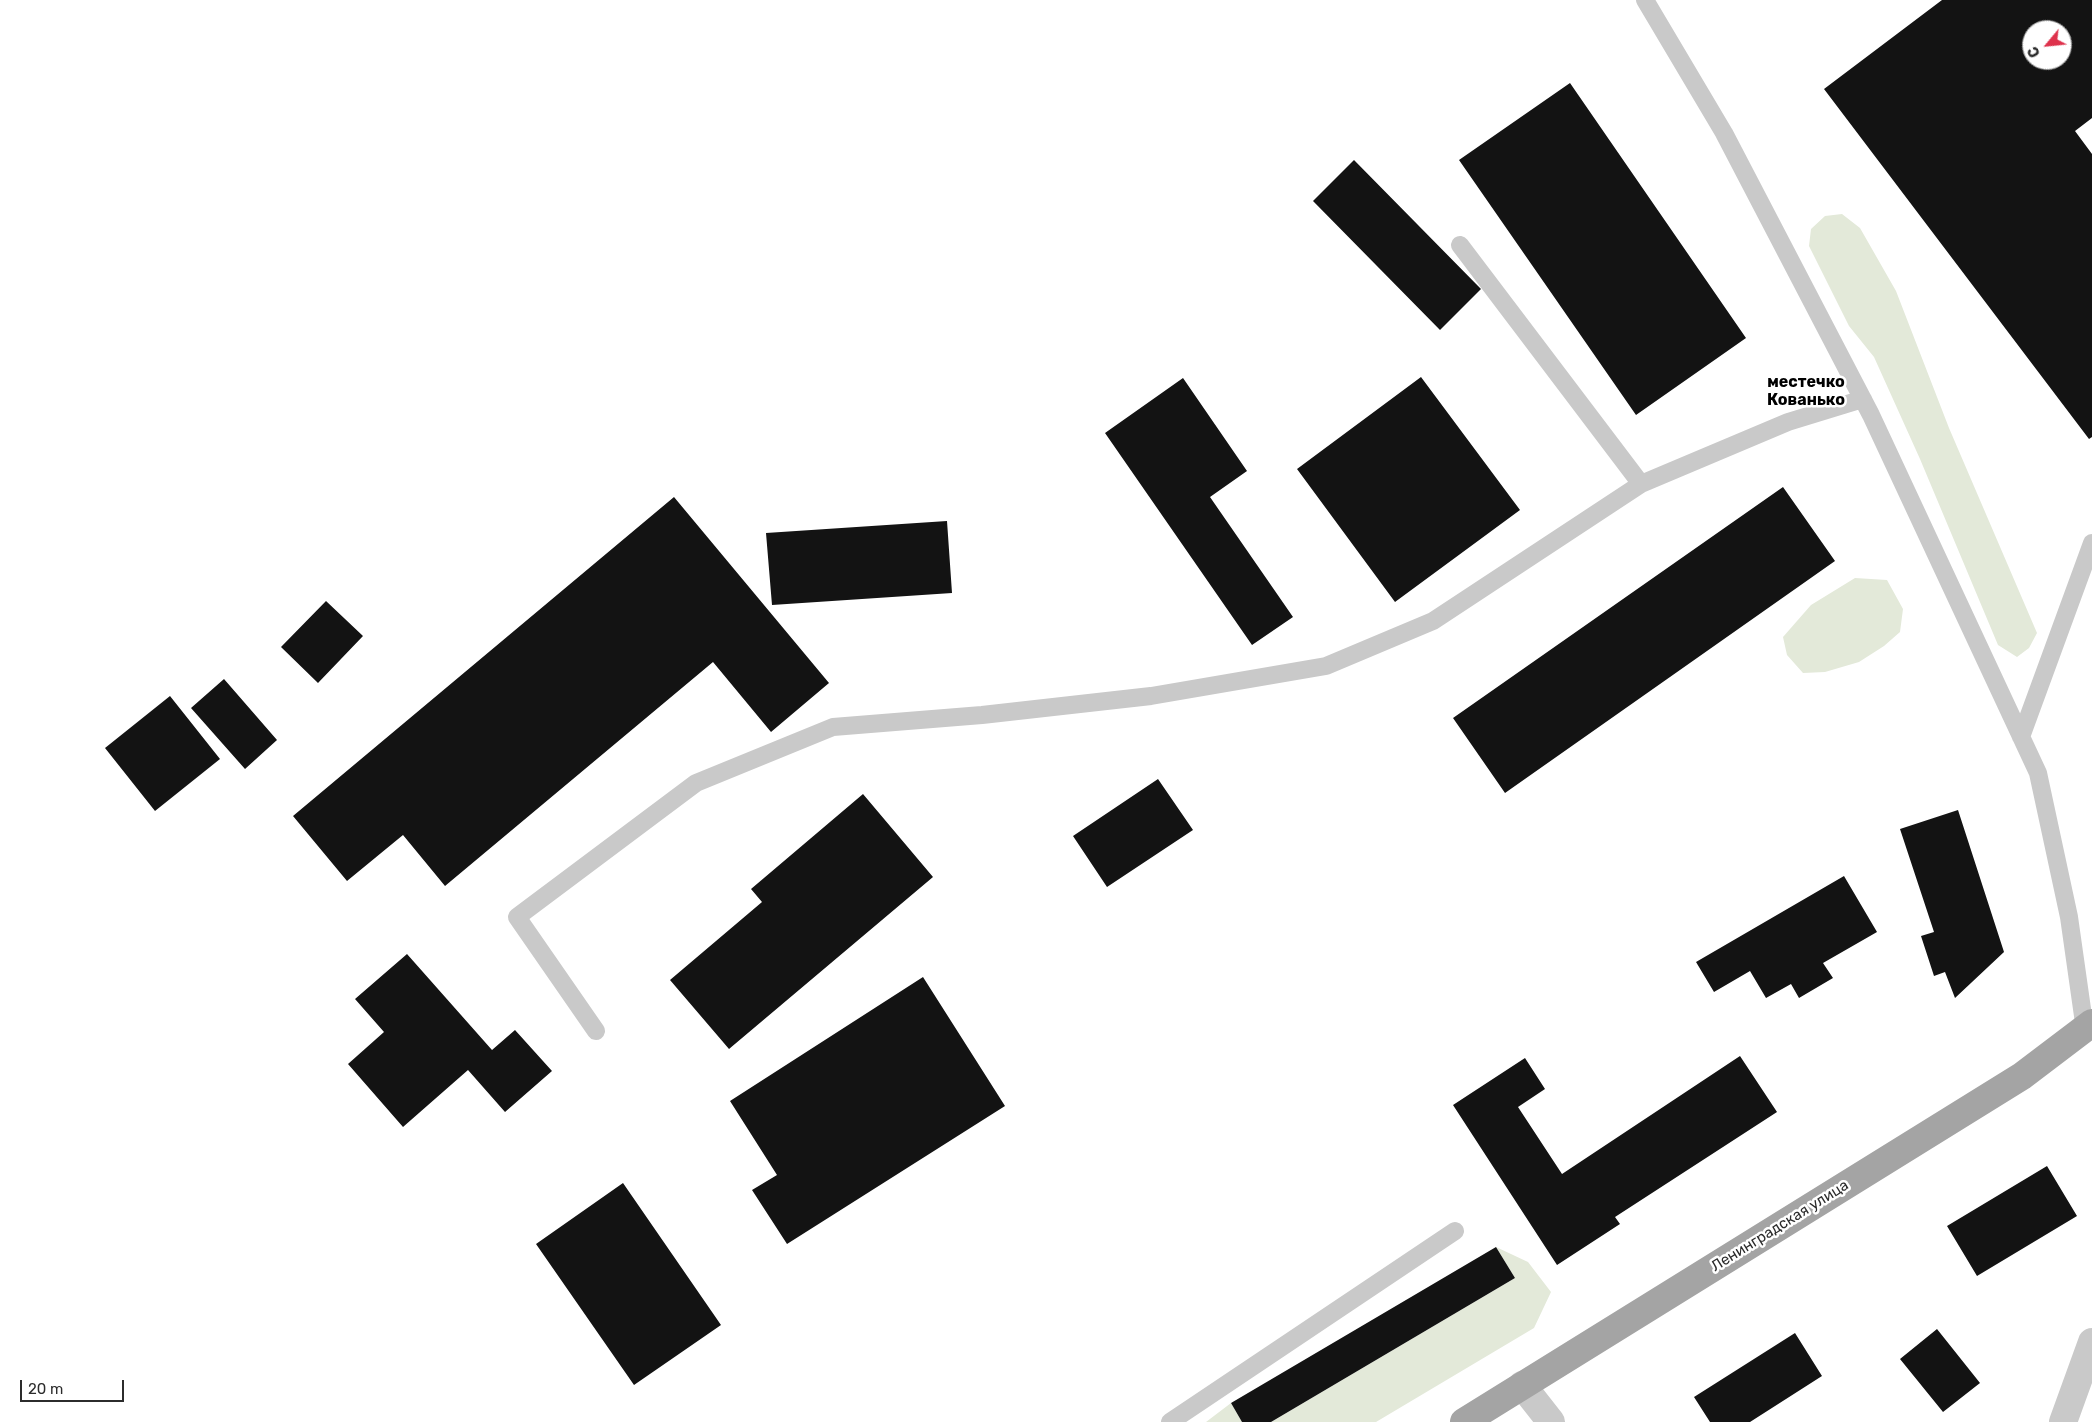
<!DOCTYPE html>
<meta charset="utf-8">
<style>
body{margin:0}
#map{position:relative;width:2092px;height:1422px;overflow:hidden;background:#fff;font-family:Rubik,sans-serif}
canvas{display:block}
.north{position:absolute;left:2022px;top:20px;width:50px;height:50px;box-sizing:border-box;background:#fff;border:1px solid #ababab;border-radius:50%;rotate:242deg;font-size:14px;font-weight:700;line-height:20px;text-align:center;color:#2c2c2c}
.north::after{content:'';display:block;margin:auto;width:18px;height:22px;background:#de324c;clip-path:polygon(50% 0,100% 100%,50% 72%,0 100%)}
.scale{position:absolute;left:20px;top:1380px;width:104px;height:22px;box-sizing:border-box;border:2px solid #2c2c2c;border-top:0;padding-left:6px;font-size:15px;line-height:18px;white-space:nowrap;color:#2c2c2c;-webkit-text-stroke:4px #fff;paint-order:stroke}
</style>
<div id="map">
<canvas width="2092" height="1422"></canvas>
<div class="north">С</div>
<div class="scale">20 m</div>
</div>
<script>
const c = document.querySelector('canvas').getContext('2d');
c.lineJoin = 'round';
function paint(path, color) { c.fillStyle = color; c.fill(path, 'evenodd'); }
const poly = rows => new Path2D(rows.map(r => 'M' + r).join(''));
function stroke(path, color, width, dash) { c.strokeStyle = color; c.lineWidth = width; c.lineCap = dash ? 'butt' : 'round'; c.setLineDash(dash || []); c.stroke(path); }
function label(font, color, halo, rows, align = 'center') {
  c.font = font + ' Rubik,sans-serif'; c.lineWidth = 5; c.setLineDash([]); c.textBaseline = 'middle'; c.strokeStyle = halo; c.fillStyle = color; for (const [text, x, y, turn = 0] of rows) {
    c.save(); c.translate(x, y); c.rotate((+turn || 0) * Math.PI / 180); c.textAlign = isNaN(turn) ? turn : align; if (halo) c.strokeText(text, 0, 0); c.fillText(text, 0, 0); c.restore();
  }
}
const green = poly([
 [1842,214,1860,228,1896,291,1949,428,2037,633,2029,648,2017,657,1998,645,1920,459,1874,357,1849,326,1809,246,1811,229,1825,216],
 [1855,578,1887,580,1903,609,1900,632,1884,646,1859,662,1825,672,1803,673,1787,655,1783,637,1811,605],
 [1496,1247,1528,1262,1551,1292,1534,1328,1376,1422,1271,1422,1515,1278],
 [1231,1403,1242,1422,1206,1422]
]);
const building = poly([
 [1942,0,2092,0,2092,118,2075,131,2092,154,2092,437,2089,439,1824,89],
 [2032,30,2062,30,2062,60,2032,60],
 [1570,83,1746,338,1636,415,1459,160],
 [1354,160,1481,289,1440,330,1313,201],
 [1421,377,1520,510,1395,602,1297,469],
 [1183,378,1247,471,1210,497,1293,617,1252,645,1105,433],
 [1783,487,1835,561,1505,793,1453,718],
 [674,497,829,683,771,732,713,662,445,886,403,835,347,881,293,816],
 [947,521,952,593,772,605,766,533],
 [326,601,363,636,318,683,281,647],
 [224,679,277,740,245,769,191,708],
 [170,696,220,759,155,811,105,748],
 [1158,779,1193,830,1107,887,1073,836],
 [863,794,933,877,729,1049,670,980,762,902,751,889],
 [1958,810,2004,952,1955,998,1945,972,1934,976,1921,936,1934,932,1900,829],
 [1844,876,1877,932,1823,963,1833,978,1799,998,1791,984,1766,998,1750,971,1714,992,1696,962],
 [407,954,492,1050,515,1030,552,1071,505,1112,468,1070,403,1127,348,1064,384,1032,355,999],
 [923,977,1005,1106,787,1244,752,1190,777,1175,730,1101],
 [1740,1056,1777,1112,1615,1217,1620,1224,1557,1265,1453,1105,1525,1058,1545,1089,1518,1107,1562,1174],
 [2047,1166,2077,1216,1977,1276,1947,1226],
 [623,1183,721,1325,634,1385,536,1244],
 [1496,1247,1515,1278,1271,1422,1242,1422,1231,1403],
 [1937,1329,1980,1383,1943,1412,1900,1359],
 [1795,1333,1822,1376,1750,1422,1710,1422,1694,1397]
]);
const lane = poly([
 [1645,0,1724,133,1871,415,2038,773,2069,917,2085,1030],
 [1460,245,1641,484,1788,422,1863,399],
 [2021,737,2092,543],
 [596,1031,517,917,696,783,833,727,982,715,1151,696,1326,666,1433,621,1641,484],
 [1170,1422,1455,1231]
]);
const street = poly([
 [1522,1385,1551,1422],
 [2063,1422,2092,1342]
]);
const primary = poly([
 [1464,1422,2022,1076,2092,1023]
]);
const streetNames = [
 ["Ленинградская улица",1780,1226,-32]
];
const neighbourhoodNames = [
 ["местечко",1806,382],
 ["Кованько",1806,400]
];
paint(green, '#e3e9d9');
paint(building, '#131313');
stroke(lane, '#c9c9c9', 18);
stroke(street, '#c9c9c9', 28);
stroke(primary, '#a4a4a4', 28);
label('15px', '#2c2c2c', '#fff', streetNames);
label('bold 16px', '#000', '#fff', neighbourhoodNames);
</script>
